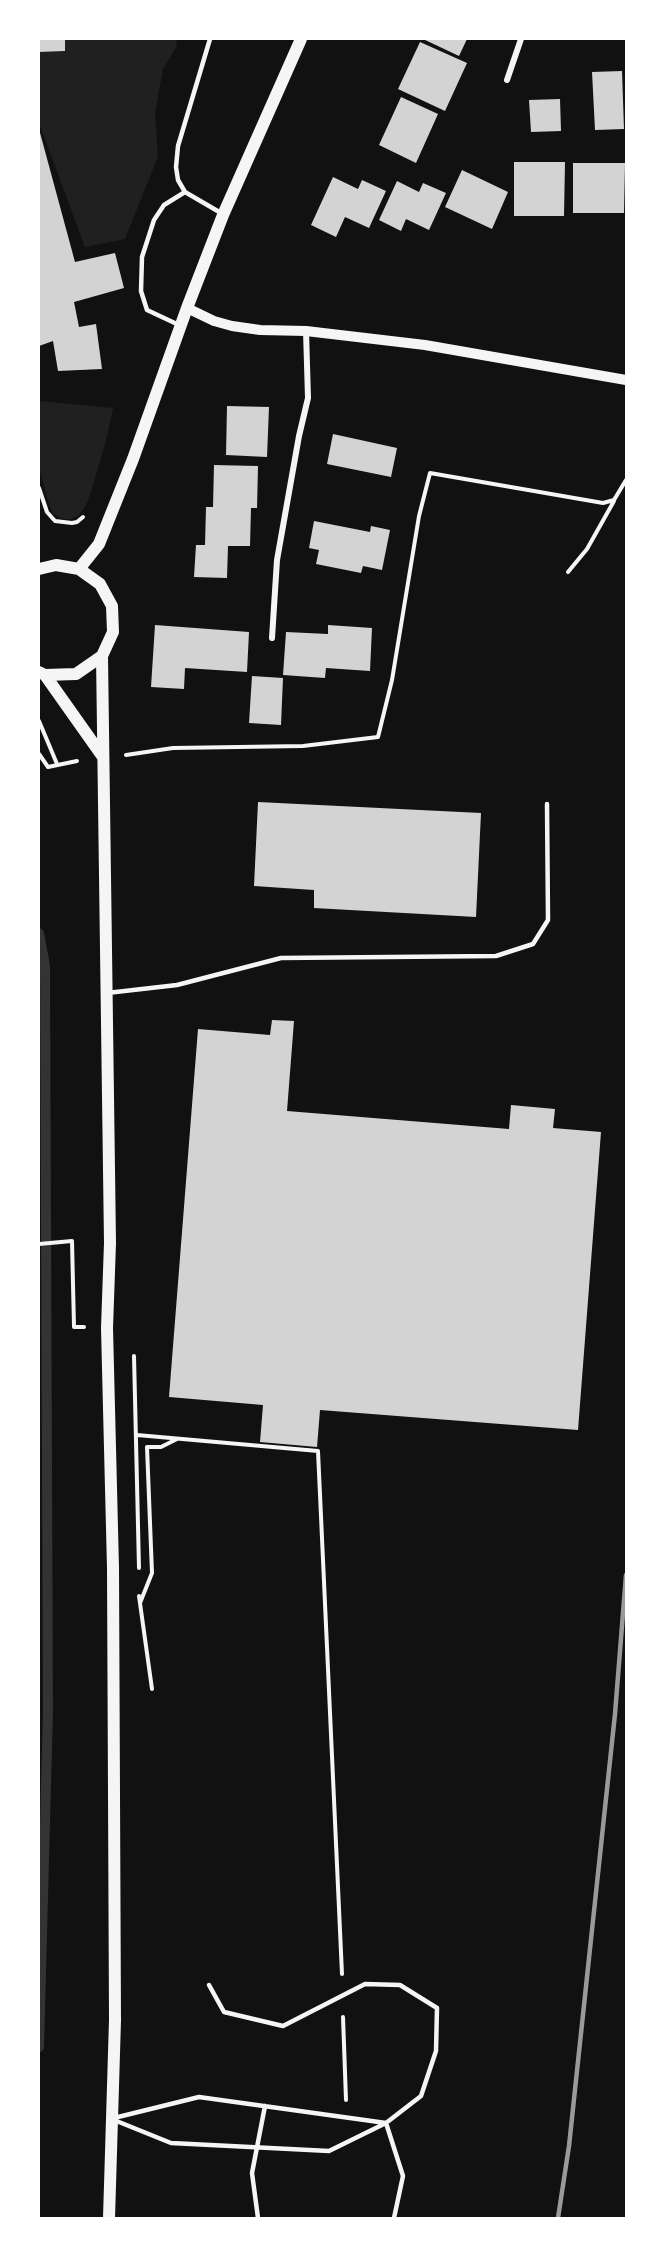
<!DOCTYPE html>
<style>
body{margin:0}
#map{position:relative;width:665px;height:2257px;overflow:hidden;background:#111;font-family:Poppins,sans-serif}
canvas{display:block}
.frame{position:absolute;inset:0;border:40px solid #fff;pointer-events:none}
</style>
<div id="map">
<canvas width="665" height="2257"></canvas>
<div class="frame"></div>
</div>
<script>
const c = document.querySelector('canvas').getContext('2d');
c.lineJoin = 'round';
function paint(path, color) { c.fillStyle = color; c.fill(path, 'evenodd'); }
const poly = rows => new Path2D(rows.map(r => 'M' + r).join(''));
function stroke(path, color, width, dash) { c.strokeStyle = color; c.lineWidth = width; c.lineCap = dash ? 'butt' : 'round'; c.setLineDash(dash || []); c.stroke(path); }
const green = poly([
 [65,39,176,39,177,46,163,69,155,113,158,157,125,239,85,247,39,123,39,52,65,51],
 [39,401,113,408,106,441,89,498,84,509,78,516,71,519,64,519,53,514,47,497,39,468]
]);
const stream = poly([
 [39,933,45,966,48,1711,39,2047]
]);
const building = poly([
 [39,39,65,39,65,51,39,52],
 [423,39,467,39,459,56],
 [420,42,467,63,445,111,398,89],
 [622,71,624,129,595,130,592,72],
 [401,97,438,114,416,163,379,145],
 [560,99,561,131,531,132,529,100],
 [39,129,75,262,115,253,124,288,74,302,79,327,96,324,102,369,58,371,53,341,39,346],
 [514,162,565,162,564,216,514,216],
 [573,163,625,163,624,213,573,213],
 [462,170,508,192,492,229,445,207],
 [333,177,358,189,362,180,386,191,369,228,345,217,336,237,311,225],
 [397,181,419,192,423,183,446,193,429,230,406,219,401,231,379,220],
 [227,406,269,407,267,457,226,455],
 [333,434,397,448,391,477,327,464],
 [214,465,258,466,257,508,251,508,250,546,228,546,227,578,194,577,196,545,205,545,206,507,213,507],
 [314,521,370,532,371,526,390,530,382,570,363,566,361,573,316,564,319,550,309,548],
 [155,625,249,632,247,672,185,668,184,689,151,687],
 [328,625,372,628,370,671,326,668,325,678,283,675,286,632,328,634],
 [252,676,283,678,281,725,249,723],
 [258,802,481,813,476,917,314,908,314,890,254,886],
 [272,1020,294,1021,287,1111,509,1129,511,1105,555,1109,553,1128,601,1132,578,1430,320,1410,317,1447,260,1442,263,1405,169,1397,198,1029,270,1035]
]);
const path = poly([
 [39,488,47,512,55,521,72,523,77,522,83,517],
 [568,572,587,549,614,501],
 [39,721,57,764],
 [39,754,48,767,77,761],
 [126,755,173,748,303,746,378,737,392,680,419,516,430,473,603,503,614,500,626,480],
 [39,1244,72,1241,74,1327,84,1327],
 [134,1356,139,1568],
 [137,1435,318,1451,342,1974],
 [139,1596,152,1689],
 [140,1603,152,1573,147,1447,161,1447,177,1439],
 [343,2017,346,2100]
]);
const service = poly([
 [210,39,178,146,176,167,178,180,185,192,221,213],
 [179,325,147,310,141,291,142,257,154,220,164,205,185,192],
 [107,993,177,985,281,958,496,956,533,944,548,920,547,804],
 [114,2118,199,2097,386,2123,421,2096,436,2051,437,2008,400,1985,365,1984,283,2026,224,2012,209,1985],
 [114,2120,171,2143,329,2151,386,2123,403,2176,394,2218],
 [258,2218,252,2173,265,2106]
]);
const minor = poly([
 [507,80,521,39],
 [272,638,277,560,299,436,308,398,306,331]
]);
const tertiary = poly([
 [187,308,214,321,232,326,260,330,306,331,425,345,626,380]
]);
const secondary = poly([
 [39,569,56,565,79,569,100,584,112,606,113,632,102,656,76,674,45,675,39,672],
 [79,569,99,544,133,459,187,308,223,215,301,39],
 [102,656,110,1243,107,1328,113,1568,115,2020,109,2218],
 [45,675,103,757]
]);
const rail = poly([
 [558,2218,569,2146,615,1714,626,1575]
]);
paint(green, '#202020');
stroke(stream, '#333', 10);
paint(building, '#d3d3d3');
stroke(path, '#f5f5f5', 4);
stroke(service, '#f5f5f5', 4.5);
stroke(minor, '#f5f5f5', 6);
stroke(tertiary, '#f5f5f5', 10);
stroke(secondary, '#f5f5f5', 12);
stroke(rail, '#9a9a9a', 4.5);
</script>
